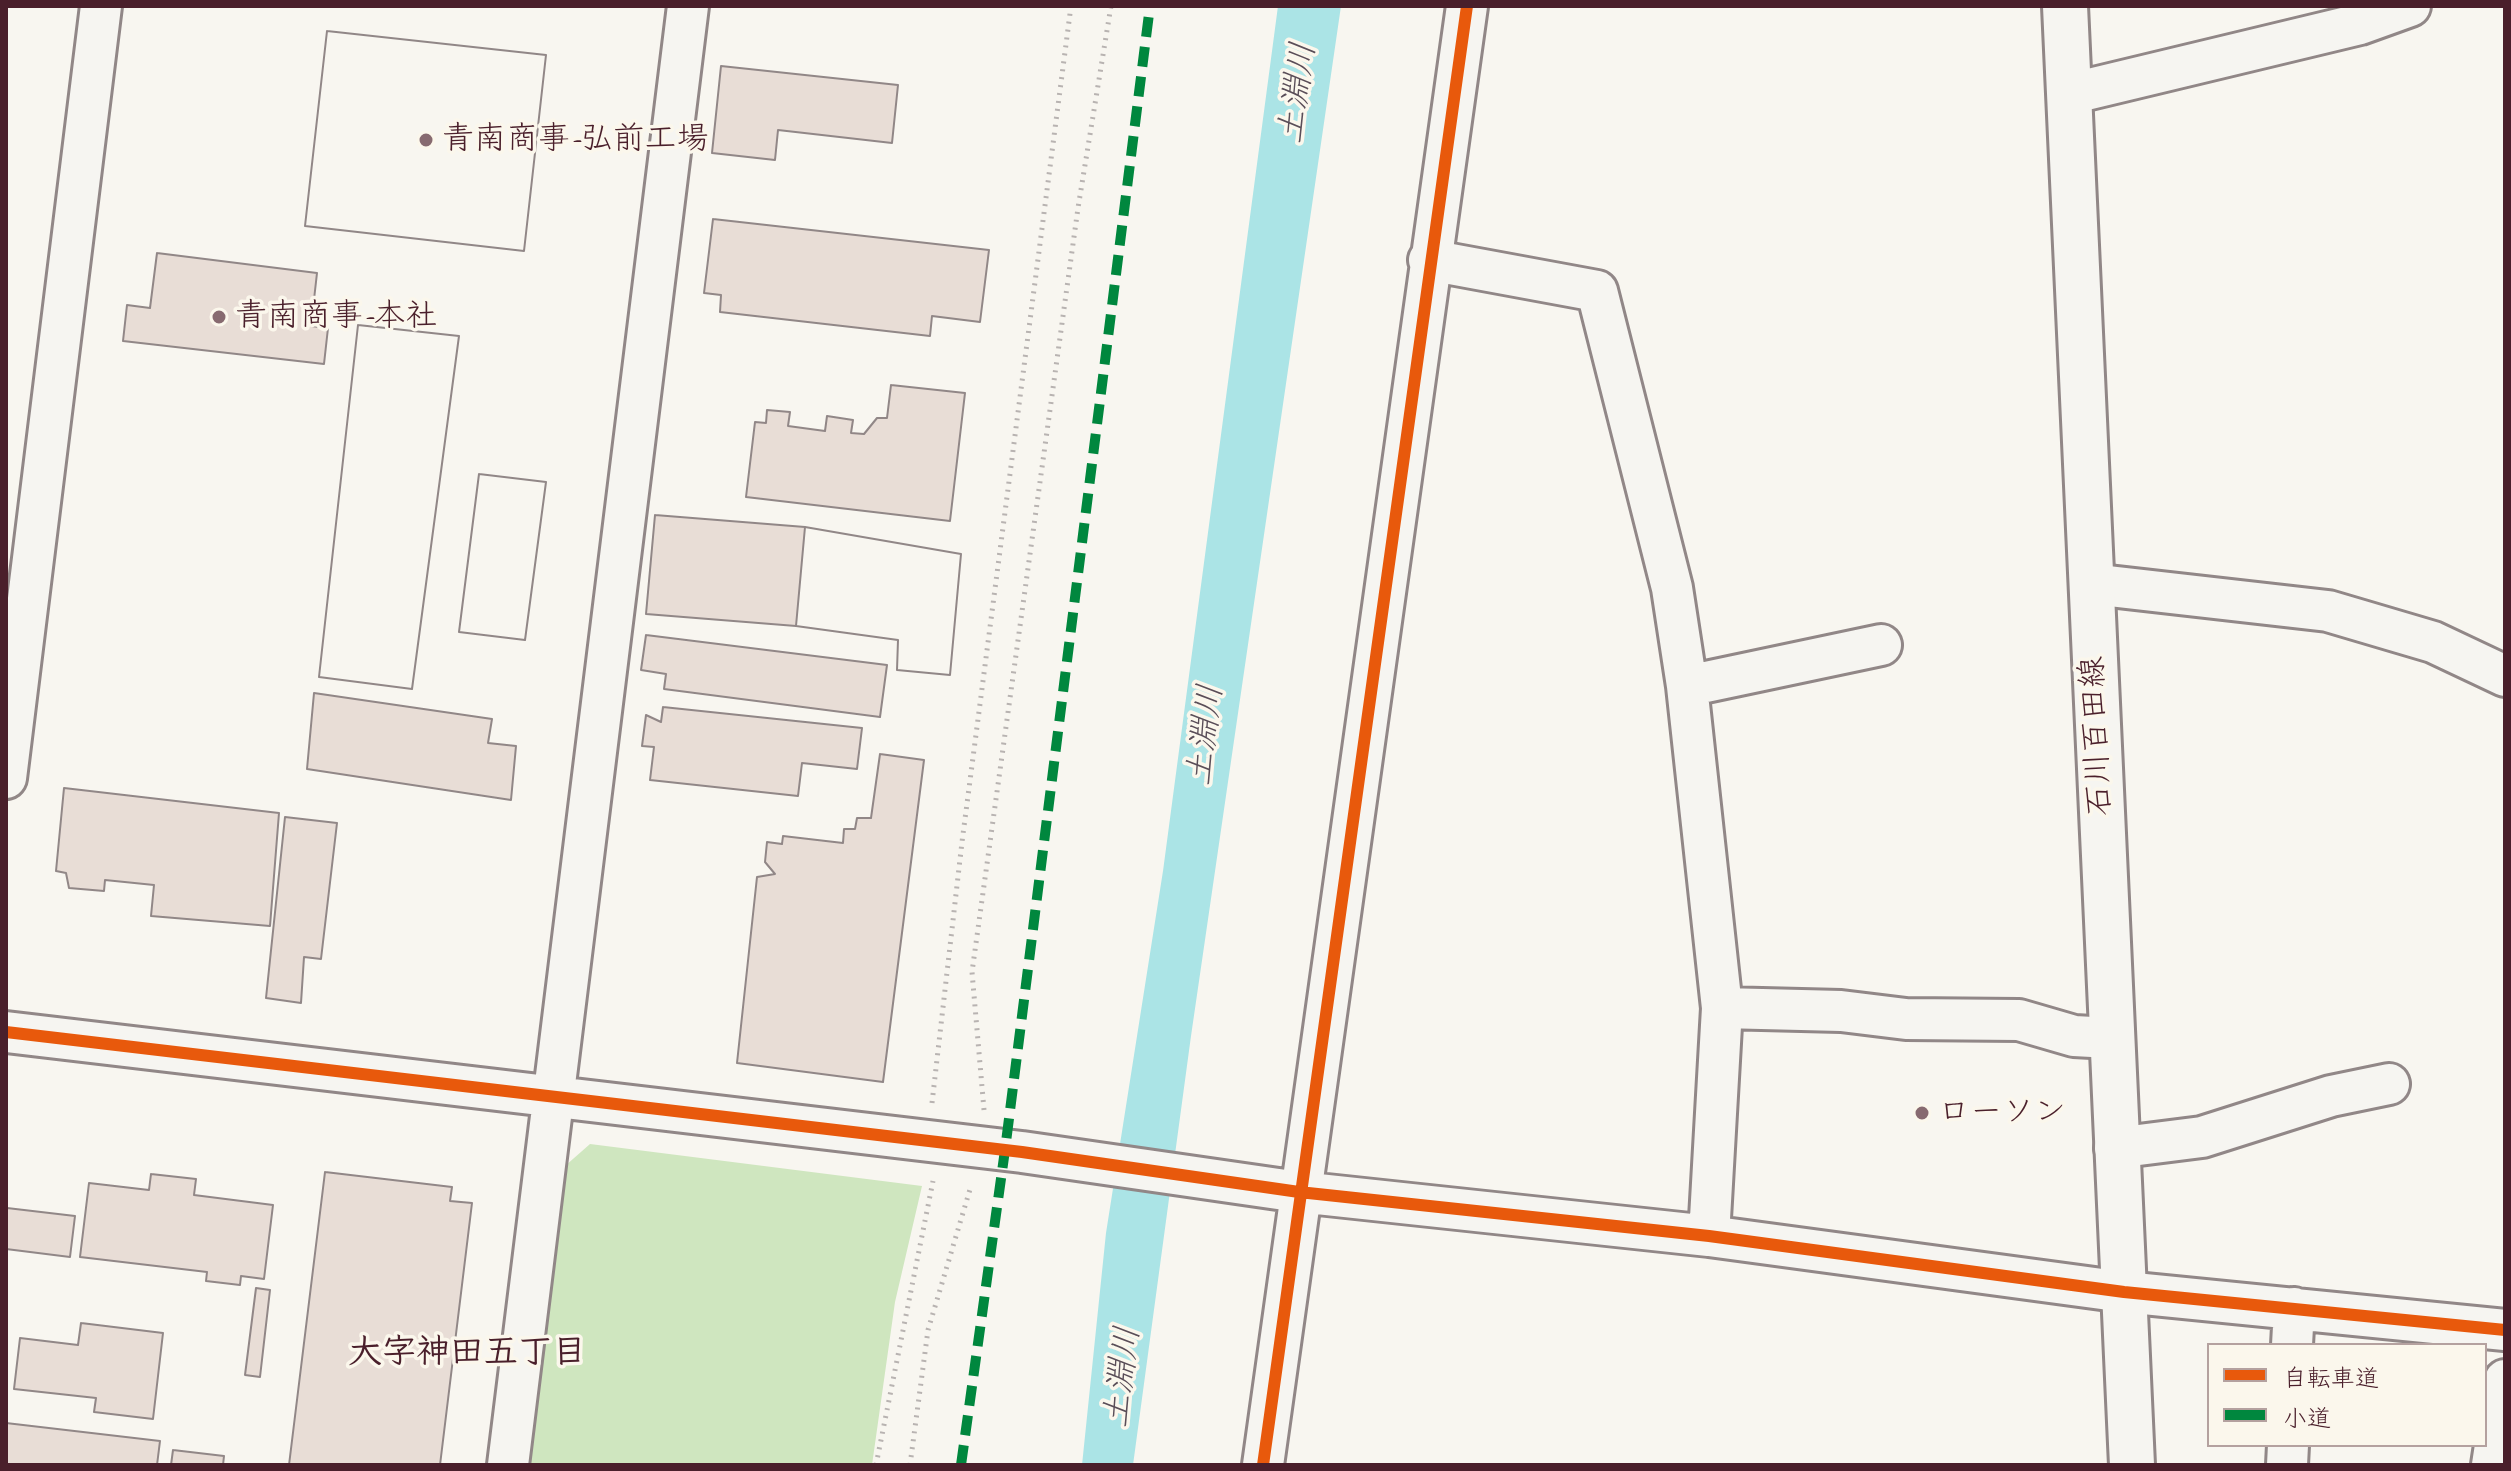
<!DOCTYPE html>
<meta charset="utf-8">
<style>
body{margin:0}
#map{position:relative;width:2511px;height:1471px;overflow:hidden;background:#f8f6f0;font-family:Caveat,"Klee One",sans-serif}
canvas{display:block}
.frame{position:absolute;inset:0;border:8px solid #4a1f2b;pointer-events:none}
.legend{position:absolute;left:2207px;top:1343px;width:280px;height:104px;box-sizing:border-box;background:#fbf7ec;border:2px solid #b4a19f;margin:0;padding:10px 14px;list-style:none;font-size:24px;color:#4a1f2b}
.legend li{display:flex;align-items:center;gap:16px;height:40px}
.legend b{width:40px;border:2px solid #b4a19f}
</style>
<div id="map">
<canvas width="2511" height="1471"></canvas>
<div class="frame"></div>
<ul class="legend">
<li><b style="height:10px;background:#e8590c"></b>自転車道</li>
<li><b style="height:10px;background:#00873e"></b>小道</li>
</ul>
</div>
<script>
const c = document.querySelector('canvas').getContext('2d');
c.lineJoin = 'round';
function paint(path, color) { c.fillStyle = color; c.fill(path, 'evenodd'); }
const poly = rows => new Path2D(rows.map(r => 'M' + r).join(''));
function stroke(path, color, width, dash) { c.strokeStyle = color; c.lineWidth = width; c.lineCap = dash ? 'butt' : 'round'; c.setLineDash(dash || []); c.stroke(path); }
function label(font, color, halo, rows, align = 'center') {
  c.font = font + ' Caveat,"Klee One",sans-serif'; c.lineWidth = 7; c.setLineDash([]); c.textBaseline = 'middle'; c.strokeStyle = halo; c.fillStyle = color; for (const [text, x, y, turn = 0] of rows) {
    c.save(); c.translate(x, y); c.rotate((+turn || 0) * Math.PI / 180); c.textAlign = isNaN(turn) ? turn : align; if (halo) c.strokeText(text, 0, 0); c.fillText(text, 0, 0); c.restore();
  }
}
const green = poly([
 [590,1144,922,1186,895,1302,872,1465,530,1465,565,1166]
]);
const water = poly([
 [1278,6,1341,6,1191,1036,1133,1465,1082,1465,1106,1233,1163,871]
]);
const building = poly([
 [327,31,546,55,524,251,305,226,327,31],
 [327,31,546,55,524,251,305,226,327,31],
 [721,66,898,85,892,143,778,130,775,160,712,153,721,66],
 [713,219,989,250,980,322,932,316,930,336,720,312,721,295,704,293,713,219],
 [157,253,317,273,311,326,328,328,324,364,123,341,127,305,150,308,157,253],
 [157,253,317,273,311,326,328,328,324,364,123,341,127,305,150,308,157,253],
 [157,253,317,273,311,326,328,328,324,364,123,341,127,305,150,308,157,253],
 [358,325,459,336,412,689,319,677,358,325],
 [358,325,459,336,412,689,319,677,358,325],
 [891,385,965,393,950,521,746,497,755,422,766,423,767,410,790,412,788,426,825,431,827,416,853,420,851,433,864,434,877,418,887,418,891,385],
 [479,474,546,482,525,640,459,632,479,474],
 [479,474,546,482,525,640,459,632,479,474],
 [655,515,805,527,961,554,950,675,897,670,898,640,796,626,646,614,655,515],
 [805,527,961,554,950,675,897,670,898,640,796,626,805,527],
 [646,635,887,665,880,717,664,689,666,674,641,670,646,635],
 [314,693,492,719,488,743,516,746,511,800,307,769,314,693],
 [663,707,862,728,857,769,802,763,798,796,650,780,654,747,642,746,646,715,661,722,663,707],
 [880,754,924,760,883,1082,737,1063,757,877,775,874,765,862,767,842,782,844,783,836,843,843,844,829,855,829,857,818,871,818,880,754],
 [64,788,279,813,270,926,151,916,154,885,105,880,104,891,69,888,66,873,56,871,64,788],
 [285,817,337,823,321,959,304,957,301,1003,266,998,285,817],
 [325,1172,452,1187,450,1201,472,1203,440,1465,289,1465,325,1172],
 [151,1174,196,1179,194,1195,273,1205,264,1279,241,1276,240,1285,206,1281,207,1272,80,1257,89,1183,149,1190,151,1174],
 [7,1208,75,1216,70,1257,6,1249,7,1208],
 [256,1288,270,1290,260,1377,245,1375,256,1288],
 [81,1323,163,1333,153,1419,94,1412,96,1398,14,1389,20,1338,78,1345,81,1323],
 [6,1423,160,1441,157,1465,6,1465,6,1423],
 [173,1450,224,1456,223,1465,171,1465,173,1450]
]);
const path = poly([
 [932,1103,962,842,1071,6],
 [984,1110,972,972,1078,208,1111,6],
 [876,1465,933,1181],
 [910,1465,928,1330,971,1186]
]);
const minor = poly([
 [2069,94,2360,24,2410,6],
 [1429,260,1597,291,1672,588,1687,686,1722,1008,1709,1236],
 [2091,584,2328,611,2433,642,2505,676],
 [1687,686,1881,645],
 [6,778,101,6],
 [1722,1008,1841,1011,1906,1019,2019,1020,2074,1036,2111,1038],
 [6,1032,1022,1152,1299,1192,1709,1236,2124,1292,2505,1330],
 [2115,1148,2202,1137,2331,1096,2389,1084],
 [2292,1345,2294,1308],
 [508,1465,688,6],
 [1263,1465,1467,6],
 [2287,1465,2288,1445],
 [2492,1465,2505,1380]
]);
const major = poly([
 [2065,6,2132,1465]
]);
const quiet = poly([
 [961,1465,1005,1150,1150,6]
]);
const cycleway = poly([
 [6,1032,1022,1152,1299,1192,1709,1236,2124,1292,2505,1330],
 [1263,1465,1467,6]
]);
const markers = [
 [426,140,8,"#876a70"],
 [219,317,8,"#876a70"],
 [1922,1113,8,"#876a70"]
];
const poiNames = [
 ["青南商事-弘前工場",442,140],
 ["青南商事-本社",235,317],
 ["ローソン",1938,1113]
];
const streetNames = [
 ["石川百田線",2097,736,-93]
];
const waterNames = [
 ["土淵川",1298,93,-82],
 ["土淵川",1206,735,-83],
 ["土淵川",1123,1377,-83]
];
const neighbourhoodNames = [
 ["大字神田五丁目",467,1353]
];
paint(green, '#cfe6bf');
paint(water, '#abe4e6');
paint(building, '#e8ddd6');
stroke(building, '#918787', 2);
stroke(minor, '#918787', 46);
stroke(major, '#918787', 50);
stroke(path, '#b8b3b1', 5, [2, 6]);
stroke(minor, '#f6f5f1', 40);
stroke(major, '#f6f5f1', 44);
stroke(quiet, '#00873e', 10, [20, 10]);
stroke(cycleway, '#e8590c', 12);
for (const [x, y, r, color] of markers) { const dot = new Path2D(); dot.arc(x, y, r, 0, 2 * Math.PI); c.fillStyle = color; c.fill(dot); stroke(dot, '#fbf7ec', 3); }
label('32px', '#4a1f2b', '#fbf7ec', poiNames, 'left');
label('32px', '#4a1f2b', '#fbf7ec', streetNames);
label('italic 34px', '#5a4e58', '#fbf7ec', waterNames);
label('bold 34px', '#4a1f2b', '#fbf7ec', neighbourhoodNames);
</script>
